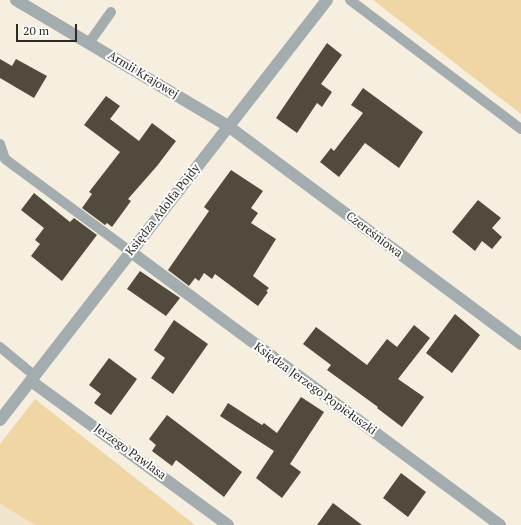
<!DOCTYPE html>
<meta charset="utf-8">
<style>
body{margin:0}
#map{position:relative;width:521px;height:525px;overflow:hidden;background:#f6eede;font-family:"PT Serif",serif}
canvas{display:block}
.scale{position:absolute;left:16px;top:24px;width:61px;height:18px;box-sizing:border-box;border:2px solid #2e2a24;border-top:0;padding-left:5px;font-size:12px;line-height:14px;white-space:nowrap;color:#2e2a24;-webkit-text-stroke:3px #fff;paint-order:stroke}
</style>
<div id="map">
<canvas width="521" height="525"></canvas>
<div class="scale">20 m</div>
</div>
<script>
const c = document.querySelector('canvas').getContext('2d');
c.lineJoin = 'round';
function paint(path, color) { c.fillStyle = color; c.fill(path, 'evenodd'); }
const poly = rows => new Path2D(rows.map(r => 'M' + r).join(''));
function stroke(path, color, width, dash) { c.strokeStyle = color; c.lineWidth = width; c.lineCap = dash ? 'butt' : 'round'; c.setLineDash(dash || []); c.stroke(path); }
function label(font, color, halo, rows, align = 'center') {
  c.font = font + ' "PT Serif",serif'; c.lineWidth = 4; c.setLineDash([]); c.textBaseline = 'middle'; c.strokeStyle = halo; c.fillStyle = color; for (const [text, x, y, turn = 0] of rows) {
    c.save(); c.translate(x, y); c.rotate((+turn || 0) * Math.PI / 180); c.textAlign = isNaN(turn) ? turn : align; if (halo) c.strokeText(text, 0, 0); c.fillText(text, 0, 0); c.restore();
  }
}
const built = poly([
 [0,504,35,525,0,525]
]);
const green = poly([
 [373,0,521,0,521,114],
 [35,399,195,525,35,525,0,504,0,444]
]);
const building = poly([
 [327,43,342,55,321,84,332,92,322,107,317,103,297,133,276,118],
 [0,59,12,66,16,59,47,76,34,98,0,78],
 [363,88,423,132,399,168,365,143,339,177,320,162,331,148,334,151,363,113,351,105],
 [106,96,120,106,110,119,139,141,152,123,176,141,157,166,128,199,131,201,112,227,107,223,105,225,82,208,92,194,89,192,120,152,84,125],
 [231,170,263,191,251,208,258,213,251,223,276,239,253,276,269,288,266,291,268,292,258,306,215,274,212,279,204,273,199,281,195,278,189,286,168,270,209,211,204,207],
 [34,193,70,222,74,218,97,235,62,281,31,256,40,244,35,240,44,228,21,210],
 [478,200,501,218,492,228,502,237,492,249,482,241,475,251,452,232],
 [140,271,180,298,166,316,127,289],
 [455,314,480,335,452,373,426,353],
 [174,320,208,344,173,394,151,378,165,358,154,350],
 [414,325,430,338,398,379,424,397,402,427,377,408,378,407,327,370,331,365,303,344,316,327,367,365,387,339,397,347],
 [109,358,137,379,111,415,94,403,101,394,89,385],
 [301,397,324,412,290,464,301,472,282,498,256,478,274,451,220,416,228,403,262,425,264,423,277,433],
 [167,415,242,472,224,497,176,460,172,466,152,451,156,445,149,439],
 [401,473,426,492,408,517,383,498],
 [333,503,362,525,317,525]
]);
const service = poly([
 [350,0,521,129],
 [89,43,111,12],
 [0,144,5,159,131,252],
 [0,347,35,376]
]);
const minor = poly([
 [228,126,521,344],
 [131,252,500,525],
 [31,381,228,525]
]);
const tertiary = poly([
 [16,0,228,126],
 [0,420,327,0]
]);
const streetNames = [
 ["Armii Krajowej",143,75,31],
 ["Księdza Adolfa Pojdy",163,210,-52],
 ["Czereśniowa",374,235,37],
 ["Księdza Jerzego Popiełuszki",315,389,36],
 ["Jerzego Pawlasa",130,452,36]
];
paint(built, '#f1e4cd');
paint(green, '#f0d6a4');
paint(building, '#524b3d');
stroke(service, '#a3acae', 10);
stroke(minor, '#a3acae', 12);
stroke(tertiary, '#a3acae', 12);
label('12px', '#2e2a24', '#fff', streetNames);
</script>
